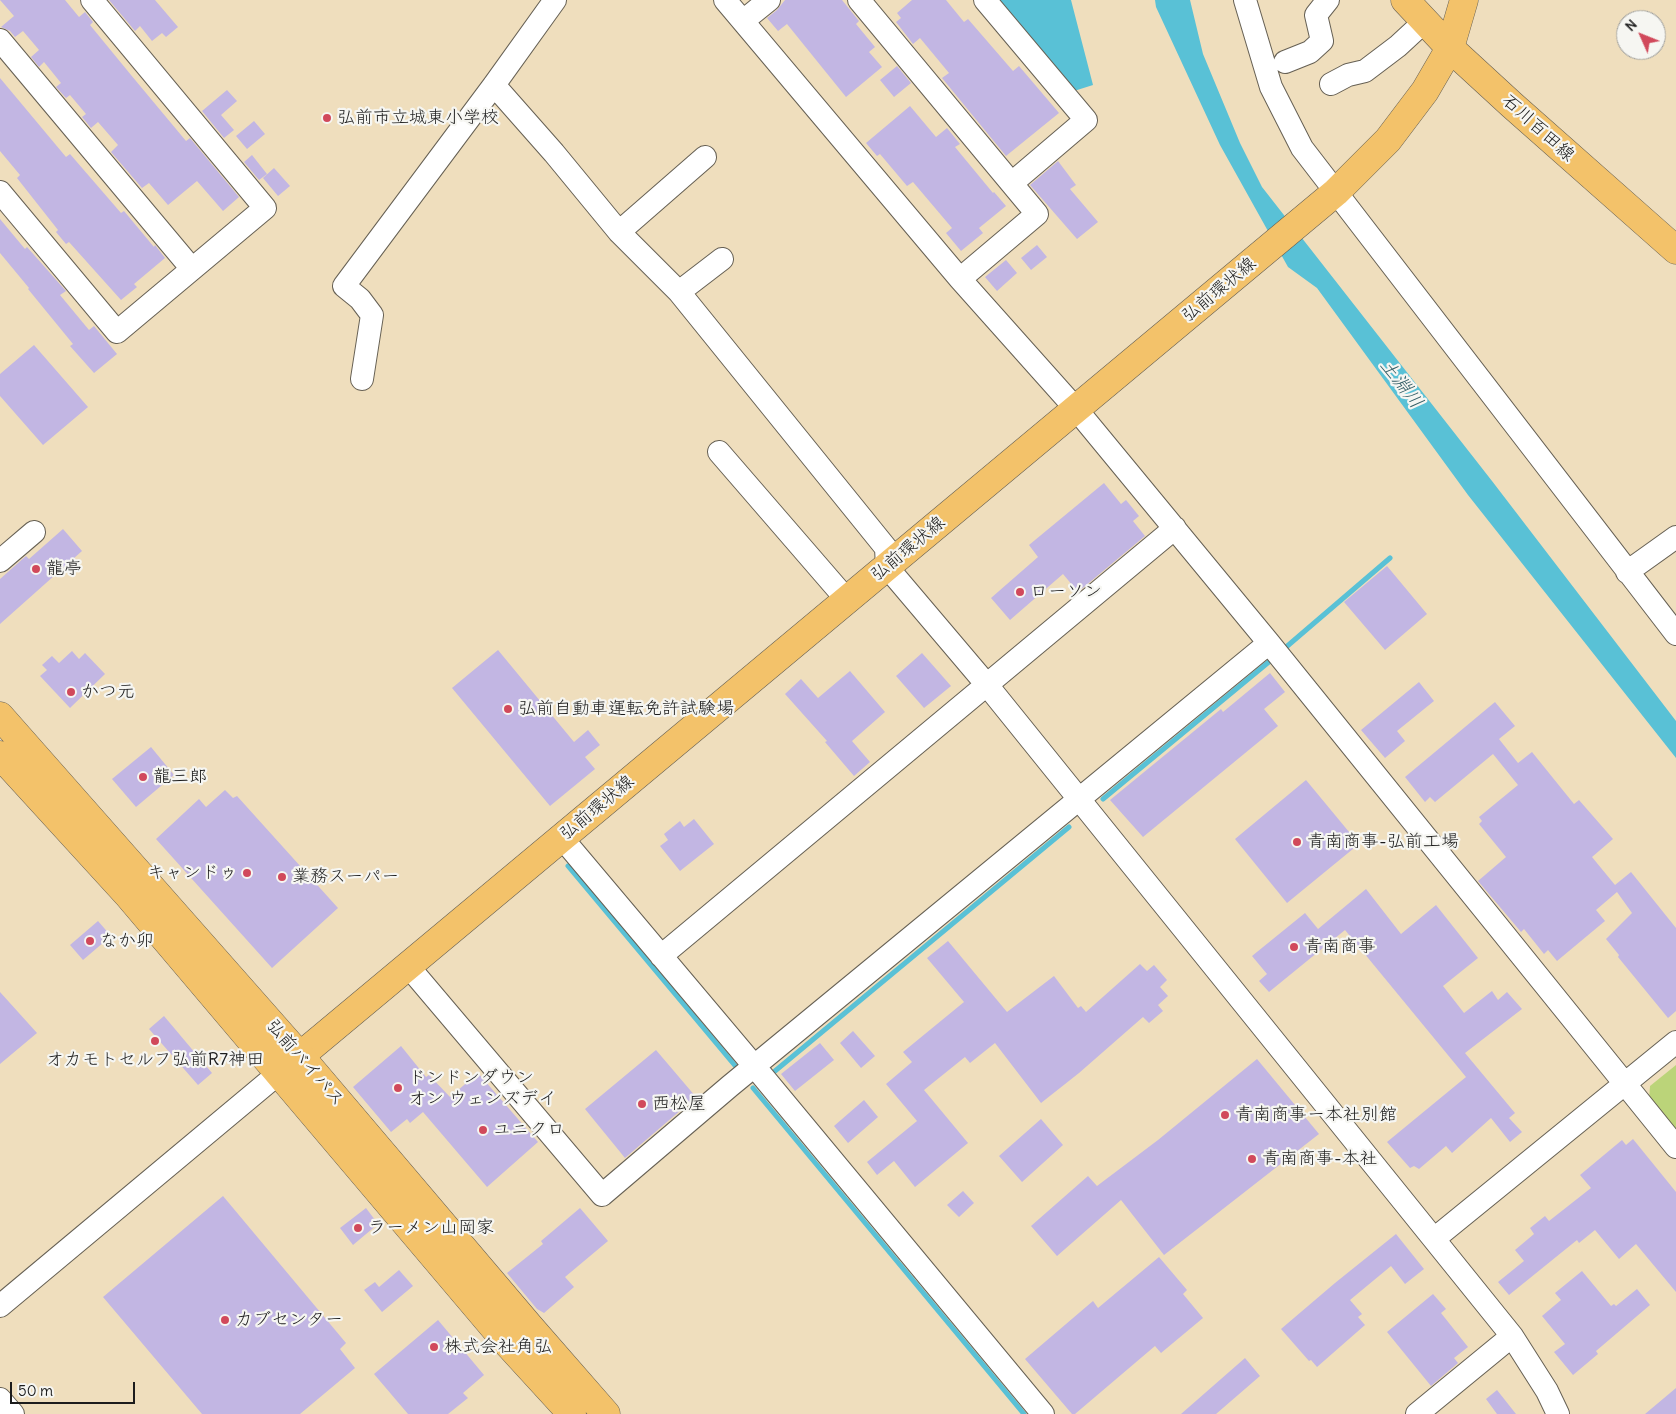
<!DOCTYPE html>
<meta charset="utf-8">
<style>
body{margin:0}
#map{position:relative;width:1676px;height:1414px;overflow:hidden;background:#efdebd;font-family:Delius,sans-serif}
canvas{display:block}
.north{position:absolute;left:1616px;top:10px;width:50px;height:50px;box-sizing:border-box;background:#f6f6f2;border:1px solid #9f9f9c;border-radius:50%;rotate:314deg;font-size:14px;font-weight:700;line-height:20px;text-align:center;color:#1c1c1c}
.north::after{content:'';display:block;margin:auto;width:18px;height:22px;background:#d1495b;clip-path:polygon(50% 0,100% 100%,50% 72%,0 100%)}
.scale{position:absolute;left:10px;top:1382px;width:125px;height:22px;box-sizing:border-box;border:2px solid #1c1c1c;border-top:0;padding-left:6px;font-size:15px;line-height:18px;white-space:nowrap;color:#1c1c1c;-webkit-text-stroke:4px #f6f6f2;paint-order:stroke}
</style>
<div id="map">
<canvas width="1676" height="1414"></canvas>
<div class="north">N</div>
<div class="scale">50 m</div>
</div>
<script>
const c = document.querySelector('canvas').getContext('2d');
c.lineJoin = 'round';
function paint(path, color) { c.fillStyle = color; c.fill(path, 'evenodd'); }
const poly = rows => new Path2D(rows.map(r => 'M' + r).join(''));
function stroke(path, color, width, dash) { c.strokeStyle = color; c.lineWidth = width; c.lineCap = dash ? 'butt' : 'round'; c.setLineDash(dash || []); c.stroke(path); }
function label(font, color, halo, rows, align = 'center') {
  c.font = font + ' Delius,"Klee One",sans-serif'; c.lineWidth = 4.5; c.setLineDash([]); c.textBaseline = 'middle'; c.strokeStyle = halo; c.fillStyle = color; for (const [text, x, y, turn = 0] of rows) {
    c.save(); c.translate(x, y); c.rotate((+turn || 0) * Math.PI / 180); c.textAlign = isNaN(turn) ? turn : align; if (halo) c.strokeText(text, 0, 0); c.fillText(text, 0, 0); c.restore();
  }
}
const green = poly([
 [1676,1065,1676,1133,1649,1100,1650,1086]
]);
const water = poly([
 [999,0,1071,0,1093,85,1074,91],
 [1155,0,1190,0,1203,54,1240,143,1262,187,1492,481,1676,721,1676,758,1468,495,1317,288,1288,267,1220,145,1156,7]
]);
const stream = poly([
 [1285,648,1390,558],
 [1103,799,1270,661],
 [568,866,737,1068],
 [775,1071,1069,827],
 [753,1088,1024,1414]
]);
const building = poly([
 [0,0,65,0,79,17,85,12,93,22,90,25,131,75,186,141,190,138,239,197,223,211,197,181,168,205,149,183,142,188,111,152,118,145,98,122,91,128,82,117,86,114,70,95,66,98,56,87,61,83,44,62,39,67,31,57,39,50,23,31,15,37,10,31,1,27,14,16],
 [109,0,155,0,178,27,166,37,162,33,152,41,140,26,135,31],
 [785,0,842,0,859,21,856,24,875,47,869,52,882,67,846,97,787,24,778,31,767,18,777,10],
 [912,0,946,0,964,22,968,19,1013,71,1019,66,1059,113,1006,156,942,78,949,73,920,38,913,44,896,22,901,18,897,13],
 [897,66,911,83,894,97,880,80],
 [0,78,66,157,70,154,121,213,124,211,154,247,155,245,165,258,134,284,137,287,121,300,69,242,66,244,56,232,58,230,17,178,20,175,0,151],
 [227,90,237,101,221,115,234,130,224,138,202,111],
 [910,106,936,137,947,128,960,144,955,147,993,193,994,192,1006,206,979,228,983,233,961,251,946,233,952,228,913,182,907,186,880,154,877,156,866,143],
 [254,121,265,134,247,149,236,136],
 [252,155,267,174,259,180,244,162],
 [1058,161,1076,185,1070,189,1098,222,1077,239,1030,185],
 [274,168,290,186,278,196,263,178],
 [0,219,25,249,27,247,66,291,60,295,89,330,94,326,117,354,94,373,70,346,73,344,28,289,29,288,0,253],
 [1037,245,1047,257,1031,270,1021,258],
 [1006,260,1017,273,997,291,985,277],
 [34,345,88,407,43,445,0,396,0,374],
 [1104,483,1121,504,1126,500,1139,516,1133,521,1145,536,1078,592,1063,574,1010,620,991,598,1038,557,1029,545],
 [63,529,82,551,0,624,0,579,26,556,29,559],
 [1387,566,1427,614,1385,650,1344,602],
 [498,650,574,742,588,730,600,745,585,757,595,769,550,806,452,688],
 [72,651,79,659,85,653,105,674,70,708,40,676,47,670,42,665,52,656,59,663],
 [922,653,951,686,924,708,896,676],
 [850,671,885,712,852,741,870,762,854,776,825,742,827,741,785,694,801,679,818,698],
 [1270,673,1285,692,1264,709,1278,726,1143,837,1110,800,1221,709,1223,712],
 [1419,682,1434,701,1397,731,1405,741,1385,758,1361,730],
 [1495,702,1515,726,1499,739,1518,763,1532,752,1574,804,1579,800,1613,839,1592,857,1615,885,1631,872,1676,928,1676,1011,1668,1018,1618,957,1619,955,1606,939,1632,913,1617,892,1596,910,1605,921,1557,961,1548,950,1544,954,1524,929,1521,932,1478,881,1506,857,1479,824,1482,821,1479,817,1518,785,1493,754,1435,802,1430,797,1425,802,1405,777],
 [151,747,174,775,136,807,112,779],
 [1306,780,1359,844,1287,903,1235,839],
 [225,790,233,798,237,796,338,908,272,968,156,839,199,799,206,807],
 [694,819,714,844,680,871,660,846,668,840,664,834,680,821,684,827],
 [1366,889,1401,934,1436,905,1478,958,1443,986,1464,1013,1492,991,1498,1000,1507,992,1522,1009,1465,1053,1515,1113,1509,1118,1522,1132,1510,1142,1491,1118,1452,1153,1446,1146,1419,1169,1414,1166,1410,1168,1387,1142,1466,1077,1345,930,1269,992,1259,981,1267,974,1252,956,1305,913,1318,929],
 [98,921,111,936,83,960,70,945],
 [948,941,1007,1012,1054,976,1078,1008,1081,1006,1086,1012,1140,964,1147,971,1154,965,1167,980,1160,987,1168,996,1158,1005,1163,1011,1149,1023,1143,1017,1079,1073,1041,1103,995,1043,970,1063,965,1057,924,1090,968,1143,915,1187,894,1161,877,1175,867,1162,917,1121,886,1084,912,1062,903,1052,964,1002,927,958],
 [0,992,37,1033,0,1064],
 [164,1016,212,1073,198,1085,149,1029],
 [853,1031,875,1056,861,1068,840,1043],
 [820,1043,834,1060,795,1091,781,1074],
 [401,1046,426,1077,429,1075,450,1097,478,1073,538,1142,487,1187,423,1112,410,1123,407,1119,391,1132,353,1087],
 [656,1050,696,1097,625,1158,585,1109],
 [1257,1059,1319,1134,1164,1255,1121,1200,1057,1256,1031,1226,1088,1176,1097,1186,1158,1140],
 [864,1100,878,1117,848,1143,834,1126],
 [1041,1119,1063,1145,1022,1182,999,1156],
 [1633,1139,1676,1192,1676,1292,1636,1244,1619,1259,1595,1230,1579,1243,1577,1240,1509,1295,1498,1282,1524,1261,1515,1250,1534,1234,1530,1228,1545,1216,1549,1221,1591,1188,1580,1175,1622,1140,1626,1145],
 [963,1191,974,1203,959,1217,947,1205],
 [223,1196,346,1343,340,1349,355,1368,300,1414,202,1414,103,1297],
 [366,1208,378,1224,353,1245,340,1228],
 [580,1208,608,1241,565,1277,574,1287,544,1313,537,1309,507,1273,543,1244,541,1241],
 [1396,1234,1424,1269,1405,1284,1391,1266,1350,1300,1362,1314,1358,1317,1365,1325,1317,1367,1311,1360,1309,1361,1281,1329,1335,1283],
 [1159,1257,1187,1290,1183,1294,1203,1318,1161,1353,1155,1346,1075,1414,1072,1414,1025,1359,1093,1301,1098,1308],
 [399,1270,413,1286,382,1312,364,1290,375,1282,379,1287],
 [1582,1271,1611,1306,1614,1304,1616,1306,1637,1289,1650,1305,1596,1351,1598,1354,1573,1375,1554,1352,1565,1344,1542,1316,1561,1300,1555,1293],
 [1433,1294,1446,1309,1441,1313,1468,1347,1454,1358,1458,1363,1431,1386,1387,1332],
 [438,1320,484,1375,463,1393,468,1398,448,1414,408,1414,374,1374],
 [1245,1358,1260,1376,1216,1414,1181,1414],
 [1676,1388,1676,1414,1645,1414],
 [1497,1390,1516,1414,1497,1414,1486,1399]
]);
const minor = poly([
 [725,0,960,279,1076,409,1269,643,1676,1147],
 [859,0,1037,214,960,279],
 [985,0,1086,120,1012,183],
 [1245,0,1271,87,1302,148,1676,634],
 [743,21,769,0],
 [0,40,192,269],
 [1285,62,1310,52,1322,41,1316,15,1328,0],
 [1331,84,1348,75,1365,71,1398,46,1425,21],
 [494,85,554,153,619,232,679,292,886,548,887,567,987,685,1512,1336,1547,1391,1558,1414],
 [0,192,117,332,265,208,92,0],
 [619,232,705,157],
 [679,292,722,259],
 [362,379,372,315,360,299,344,286,494,85,555,0],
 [719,452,847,600],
 [0,561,34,532],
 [1627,572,1676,537],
 [562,838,755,1067,1043,1414],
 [661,956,1175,528],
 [408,966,602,1195,730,1086,1269,643],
 [1434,1239,1676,1042],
 [0,1306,291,1063],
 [0,1399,13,1414],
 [1417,1414,1512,1336]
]);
const major = poly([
 [1405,0,1450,48,1512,105,1676,250],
 [300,1056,1336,192,1388,140,1425,91,1450,48,1464,0]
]);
const highway = poly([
 [0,716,300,1056,530,1327,606,1414],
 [0,755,127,894,507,1343,572,1414]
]);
const markers = [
 [327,118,5,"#d1495b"],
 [36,569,5,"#d1495b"],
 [1020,592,5,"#d1495b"],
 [71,692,5,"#d1495b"],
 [508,709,5,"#d1495b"],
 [143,777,5,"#d1495b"],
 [1297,842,5,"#d1495b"],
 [247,873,5,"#d1495b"],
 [282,877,5,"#d1495b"],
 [90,941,5,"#d1495b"],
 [1294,947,5,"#d1495b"],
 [155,1041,5,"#d1495b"],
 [398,1088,5,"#d1495b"],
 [642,1104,5,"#d1495b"],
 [1225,1115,5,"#d1495b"],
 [483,1130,5,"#d1495b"],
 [1252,1159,5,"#d1495b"],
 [358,1228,5,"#d1495b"],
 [225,1320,5,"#d1495b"],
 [434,1347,5,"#d1495b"]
];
const poiNames = [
 ["弘前市立城東小学校",337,118],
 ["龍亭",46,569],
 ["ローソン",1030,592],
 ["かつ元",81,692],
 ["弘前自動車運転免許試験場",518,709],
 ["龍三郎",153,777],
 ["青南商事-弘前工場",1307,842],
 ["キャンドゥ",237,873,"right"],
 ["業務スーパー",292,877],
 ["なか卯",100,941],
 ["青南商事",1304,947],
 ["オカモトセルフ弘前R7神田",155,1060,"center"],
 ["ドンドンダウン",408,1078],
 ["オン ウェンズデイ",408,1099],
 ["西松屋",652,1104],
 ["青南商事ー本社別館",1235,1115],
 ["ユニクロ",493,1130],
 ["青南商事-本社",1262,1159],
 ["ラーメン山岡家",368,1228],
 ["カブセンター",235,1320],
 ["株式会社角弘",444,1347]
];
const streetNames = [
 ["石川百田線",1538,128,42],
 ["弘前環状線",1219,290,-40],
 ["弘前環状線",908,549,-40],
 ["弘前環状線",597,808,-40],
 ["弘前バイパス",305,1063,49]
];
const waterNames = [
 ["土淵川",1401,384,52]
];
paint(green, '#bbd479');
paint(water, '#59c1d6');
stroke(stream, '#59c1d6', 5);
paint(building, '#c2b6e3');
stroke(minor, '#666054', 24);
stroke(major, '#666054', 29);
stroke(highway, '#666054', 29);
stroke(minor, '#fff', 22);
stroke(major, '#f3c26a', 28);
stroke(highway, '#f3c26a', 28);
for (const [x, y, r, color] of markers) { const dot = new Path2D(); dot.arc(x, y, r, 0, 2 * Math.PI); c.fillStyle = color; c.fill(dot); stroke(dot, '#f6f6f2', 2); }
label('18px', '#1c1c1c', '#f6f6f2', poiNames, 'left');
label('18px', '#1c1c1c', '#f6f6f2', streetNames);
label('italic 19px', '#345e66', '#f6f6f2', waterNames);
</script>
